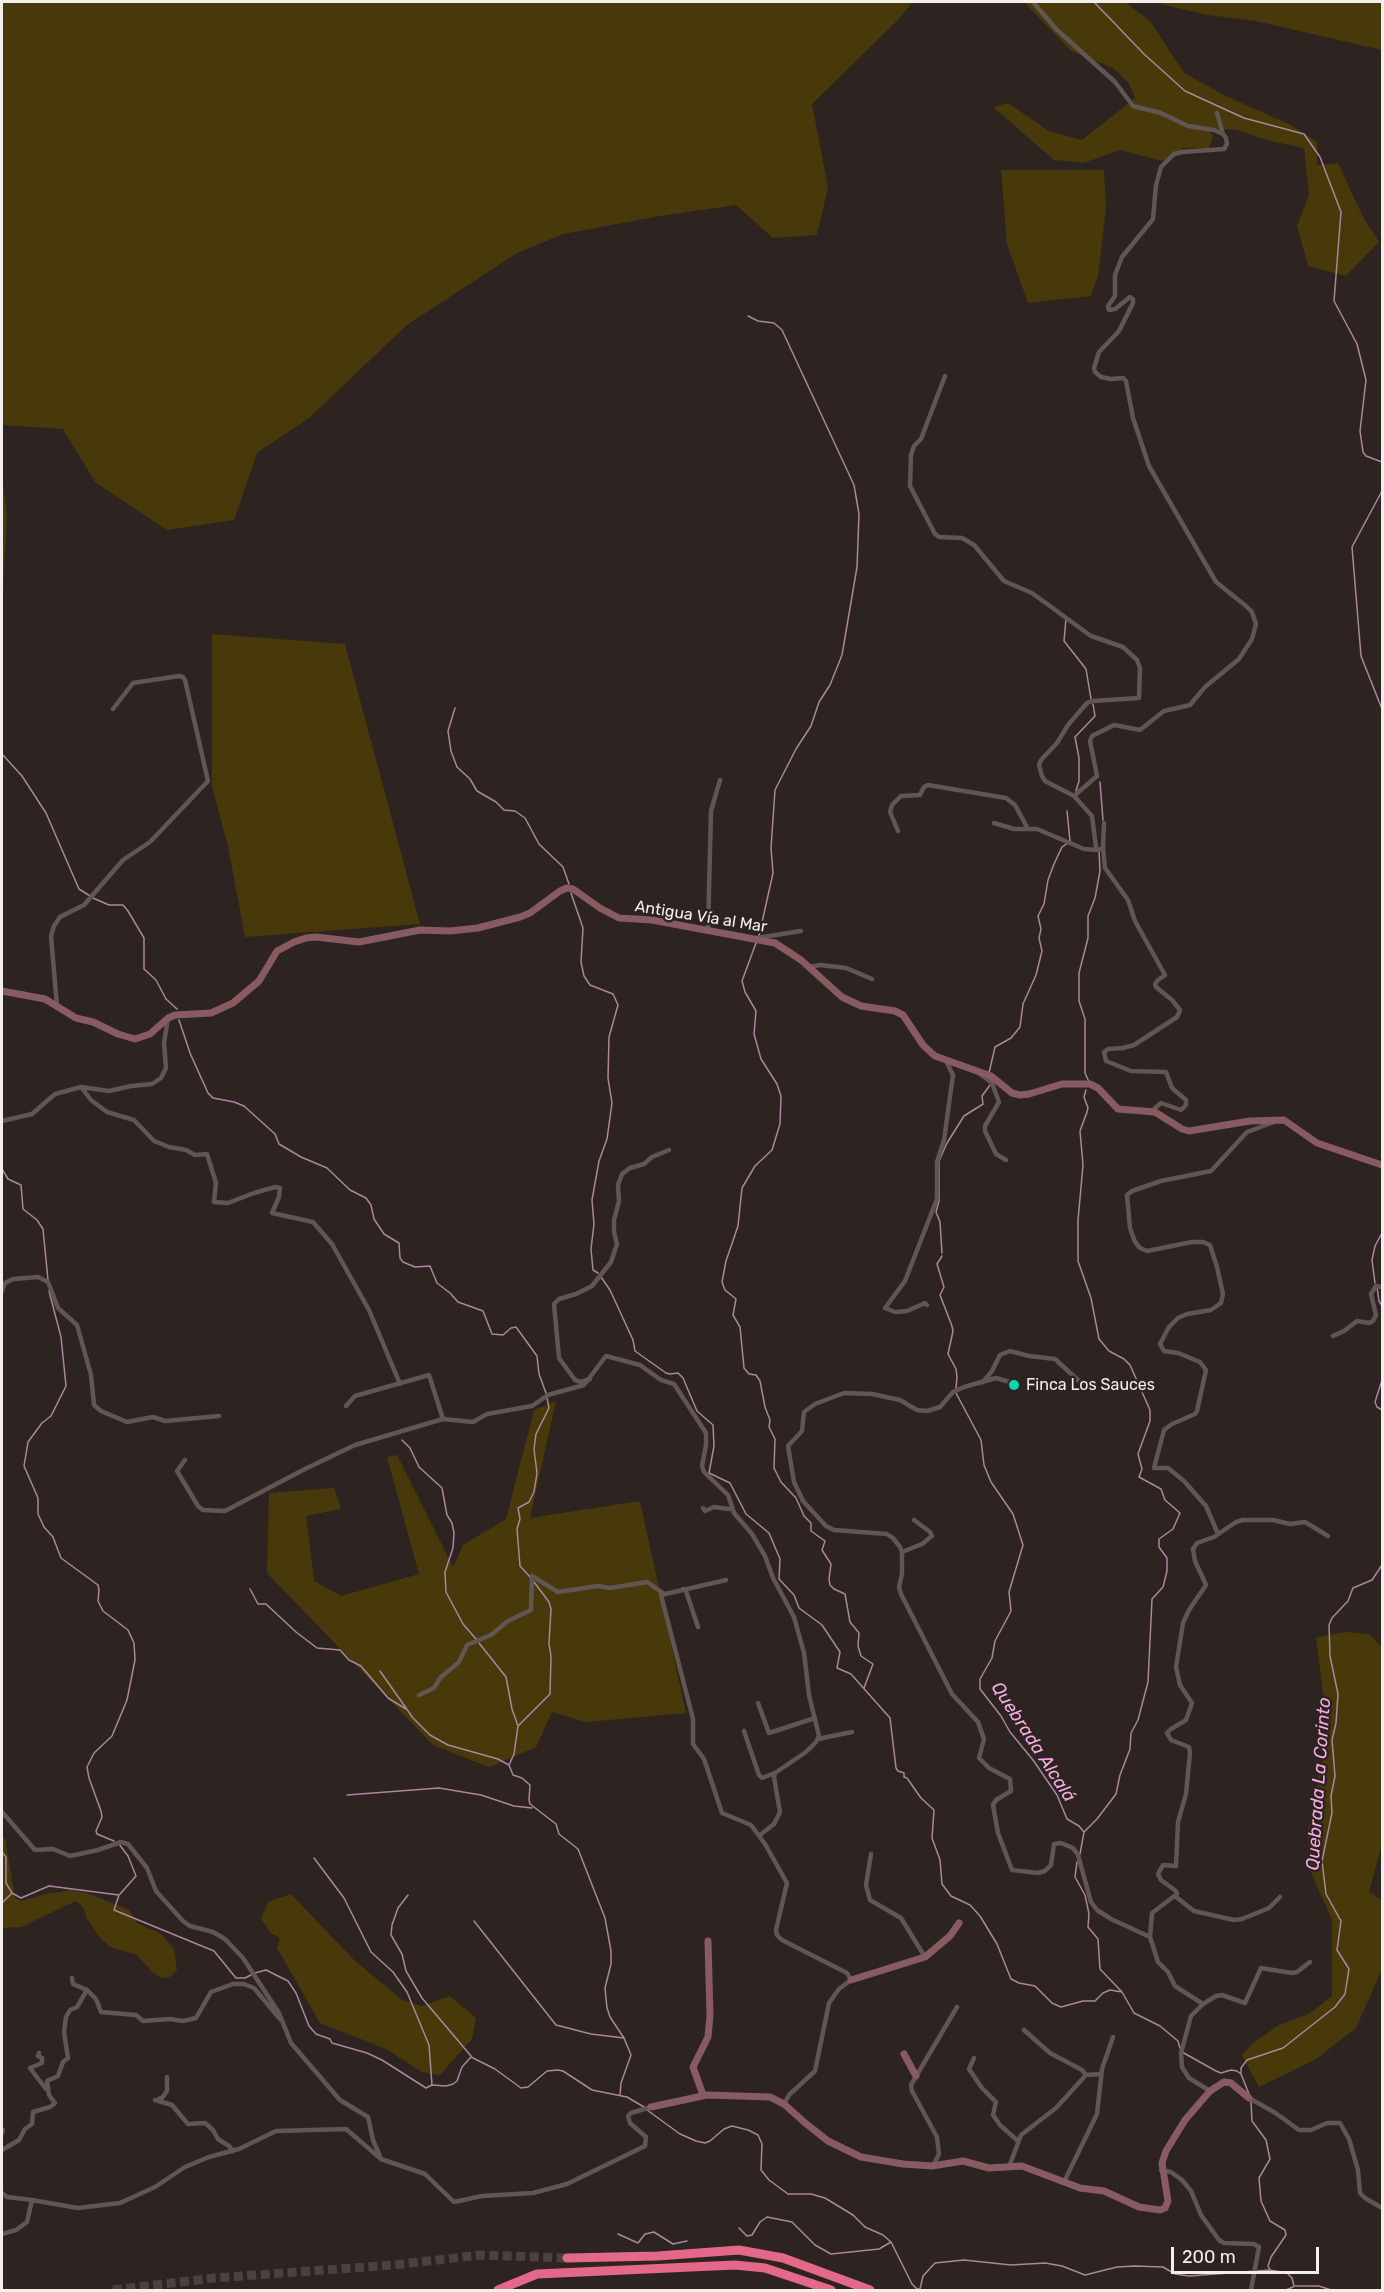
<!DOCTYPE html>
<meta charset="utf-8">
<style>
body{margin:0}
#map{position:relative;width:1384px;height:2292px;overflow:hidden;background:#2d2321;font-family:Rubik,sans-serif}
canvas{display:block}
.frame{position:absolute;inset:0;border:3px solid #f4eeec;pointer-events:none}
.scale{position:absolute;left:1171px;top:2247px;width:148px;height:27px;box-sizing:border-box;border:3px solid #f4eeec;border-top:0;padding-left:8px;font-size:18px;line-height:21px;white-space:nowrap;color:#f4eeec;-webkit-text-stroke:4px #2d2321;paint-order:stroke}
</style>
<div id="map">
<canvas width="1384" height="2292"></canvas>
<div class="frame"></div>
<div class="scale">200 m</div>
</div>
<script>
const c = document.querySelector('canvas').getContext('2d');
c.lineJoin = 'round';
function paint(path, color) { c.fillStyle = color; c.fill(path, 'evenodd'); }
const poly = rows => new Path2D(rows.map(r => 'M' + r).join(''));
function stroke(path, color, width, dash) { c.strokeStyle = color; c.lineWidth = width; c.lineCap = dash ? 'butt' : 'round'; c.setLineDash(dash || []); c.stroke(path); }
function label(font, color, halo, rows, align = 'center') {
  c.font = font + ' Rubik,sans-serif'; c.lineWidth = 5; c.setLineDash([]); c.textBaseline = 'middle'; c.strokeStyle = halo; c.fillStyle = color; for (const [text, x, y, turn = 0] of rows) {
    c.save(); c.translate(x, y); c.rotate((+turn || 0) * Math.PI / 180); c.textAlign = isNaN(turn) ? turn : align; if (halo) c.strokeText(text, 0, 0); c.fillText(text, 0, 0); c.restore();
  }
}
const green = poly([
 [2,2,913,2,895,23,812,104,828,187,817,235,773,238,736,205,660,216,563,234,517,253,407,325,309,418,257,453,234,520,167,530,95,482,63,429,2,425],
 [1024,2,1125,2,1150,21,1184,73,1226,96,1291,125,1317,142,1317,165,1338,163,1364,219,1379,242,1346,276,1308,266,1297,226,1309,195,1304,148,1266,140,1237,130,1207,128,1213,136,1209,148,1183,148,1163,161,1120,150,1084,163,1054,160,993,107,1008,103,1049,131,1082,140,1135,98,1129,83,1113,68,1071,51],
 [1160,2,1382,2,1382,50,1256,21,1207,15,1160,4],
 [1001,170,1104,170,1106,208,1098,276,1091,296,1028,303,1007,244],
 [2,474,7,516,3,594,2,594],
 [212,634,345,644,420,924,245,937,228,846,212,787],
 [556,1401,530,1518,640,1501,686,1713,586,1722,552,1712,536,1747,489,1767,433,1745,267,1573,269,1493,334,1488,341,1509,306,1516,314,1581,341,1596,419,1574,387,1457,397,1455,453,1567,463,1545,506,1519,534,1410],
 [1346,1632,1369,1634,1382,1647,1382,1844,1369,1892,1382,1900,1382,1969,1356,2028,1316,2059,1259,2087,1242,2055,1253,2043,1279,2025,1309,2014,1332,1996,1332,1920,1309,1868,1308,1831,1324,1750,1324,1700,1316,1637],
 [2,1836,5,1838,15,1898,21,1901,46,1894,71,1890,87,1893,129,1910,137,1923,163,1935,174,1949,177,1970,170,1977,161,1978,152,1972,137,1955,110,1947,100,1938,87,1919,83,1907,76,1901,21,1927,2,1928],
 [291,1894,353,1959,402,2000,422,2006,450,1996,476,2018,472,2039,440,2075,422,2072,386,2049,320,2023,277,1948,280,1938,272,1934,261,1919,268,1902]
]);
const stream = poly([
 [1094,2,1144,54,1185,91,1244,118,1304,134,1320,157,1341,212,1334,301,1357,344,1366,380,1360,431,1363,452,1366,456,1382,462,1382,472],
 [748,316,758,321,774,323,782,330,854,485,859,514,857,567,842,655,830,685,819,702,811,726,796,749,775,790,771,848,773,873,759,936],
 [1382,491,1352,547,1361,656,1382,709],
 [1066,619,1064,641,1086,669,1091,699],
 [455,708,448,731,451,751,457,767,470,779,477,791,496,802,504,810,515,811,525,818,539,844,563,867,569,884],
 [2,754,22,776,46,813,79,889,90,896],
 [1100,782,1103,820],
 [1076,791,1079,781,1079,758,1075,737,1095,716,1093,704],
 [1067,811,1070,841],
 [571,893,583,928,581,962,584,976,590,985,613,994,618,1005,609,1037,608,1078,612,1103,607,1139,599,1161,592,1200,594,1224,591,1249,593,1270,598,1273],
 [93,898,109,905,123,905,128,911,144,938,144,969,156,980,166,999,177,1009],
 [756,943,742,981,745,992,756,1011,754,1034,761,1059,777,1084,781,1096,780,1124,772,1150,755,1166,742,1188,738,1226,726,1261,722,1282,725,1290,736,1299,733,1315,740,1327,744,1368,749,1374,756,1375,760,1381,765,1407,770,1420,769,1427,775,1439,774,1468,781,1482,796,1498,804,1516,811,1523,811,1531,825,1541,822,1550,831,1564,829,1579,830,1585,834,1589,845,1594,850,1622,859,1633,858,1646,861,1656,873,1664,864,1688],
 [179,1020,190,1053,208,1093,213,1098,234,1102,244,1106,275,1134,279,1144,301,1157,327,1168,350,1190,366,1198,371,1205,374,1219,384,1234,399,1243,400,1258,403,1262,415,1267,430,1266,437,1283,450,1293,458,1302,483,1311,492,1334,503,1335,511,1328,516,1327,537,1356,539,1374,546,1393],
 [989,1073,995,1047,1011,1038,1020,1027,1023,1004,1036,975,1042,951,1039,938,1041,929,1038,916,1044,904,1048,880,1054,864,1062,847,1068,843],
 [1089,1082,1085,1073,1085,1019,1079,1001,1079,973,1088,938,1088,916,1095,898,1100,871,1099,851],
 [2,1169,8,1179,21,1185,23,1209,37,1220,43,1229,48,1280],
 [942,1253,940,1222,936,1212,939,1201,939,1161,947,1143,964,1116,983,1104,982,1096,990,1085],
 [942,1256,937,1264,944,1287,940,1295,952,1326,953,1331,948,1354,956,1369,957,1377,956,1388],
 [601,1277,610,1290,633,1340,635,1351,666,1373,670,1374,678,1373,683,1378,697,1411,713,1425,714,1446,709,1473,730,1483,746,1514,769,1533,780,1559,779,1579,794,1595,799,1608,822,1625,840,1652,837,1668,851,1674,890,1718,896,1768,898,1771,904,1773,904,1777,907,1778,921,1798,934,1810,932,1838,940,1860,942,1884,951,1896,970,1905,980,1916,997,1944,1011,1979,1019,1983,1035,1986,1052,2003,1061,2007,1083,2001,1095,2001,1103,1993,1110,1990,1122,1992,1134,2013,1160,2026,1178,2041,1180,2048],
 [1375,1283,1372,1260,1375,1246,1382,1233],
 [1377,1287,1379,1301,1382,1306],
 [49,1291,61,1337,66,1386,51,1416,42,1423,28,1442,24,1466,38,1498,38,1514,44,1527,53,1537,61,1558,98,1585,99,1590,98,1601,103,1611,128,1630,134,1643,135,1660,127,1700,112,1736,94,1753,87,1767,89,1778,101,1811,102,1817,96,1831,97,1834,114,1841],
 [1382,1380,1375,1402,1377,1407,1382,1410],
 [956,1393,981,1440,984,1465,991,1482,1013,1514,1023,1545,1009,1592,1011,1611,995,1641,992,1658,980,1679,980,1689,1001,1716,1010,1732,1033,1760,1057,1795,1067,1819,1079,1826,1084,1832],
 [402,1440,410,1448,419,1467,442,1488,447,1515,452,1523,454,1533,453,1548,445,1572,446,1592,463,1624,476,1639],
 [531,1578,520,1566,517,1529,520,1519,518,1508,529,1502,534,1492,537,1473,534,1449,536,1434,549,1408,547,1398],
 [534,1582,549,1602,551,1609,549,1644,551,1656,550,1694,518,1726,514,1754,509,1765,513,1775,522,1778,530,1785,529,1800,530,1804,556,1824,559,1834,578,1849,605,1918,611,1951,611,1964,605,1988,607,2008,610,2017,624,2038,631,2055,621,2083,620,2095],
 [250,1589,258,1604,266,1604,296,1632,317,1648,340,1650,349,1660,361,1666,388,1698,406,1709],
 [479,1643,506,1677,512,1709,518,1726],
 [380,1671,413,1718,430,1735,448,1745,498,1759,509,1765],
 [347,1795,439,1788,481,1795,514,1806,532,1808],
 [119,1844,128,1856,136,1876,120,1894],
 [2,1852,6,1857,6,1883,12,1893,21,1898,49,1886,119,1895,114,1910,214,1951,236,1978,245,1978,251,1975],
 [1080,1854,1084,1832,1097,1819,1116,1794,1120,1775,1130,1749,1131,1733,1138,1720,1148,1682,1152,1599,1163,1587,1167,1571,1167,1558,1159,1547,1159,1539,1173,1529,1180,1513,1165,1500,1161,1489,1139,1477,1142,1469,1138,1454,1150,1421,1150,1410,1130,1365,1124,1359,1109,1351,1099,1339,1091,1298,1078,1261,1078,1220,1083,1165,1080,1131,1087,1112,1088,1108,1084,1097,1086,1090],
 [314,1858,344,1898,371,1952,393,1972,407,1992,429,2045,432,2085],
 [1077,1862,1075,1877,1085,1895,1089,1914,1088,1927,1098,1939,1100,1969,1122,1992],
 [408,1895,398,1908,392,1925,391,1935,402,1954,406,1971,422,1998,471,2056],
 [2,1903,12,1893],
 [474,1921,556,2025,591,2034,624,2038],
 [255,1973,266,1970,288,1981,296,1993,309,2026,316,2034,330,2039,332,2043,367,2053,382,2060,426,2088,432,2085,446,2086,453,2084,457,2081,462,2067,471,2057,495,2069,521,2088,528,2087,547,2071,558,2070,563,2071,592,2090,627,2097,644,2107],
 [1182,2052,1216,2071,1221,2073,1231,2070,1237,2071,1241,2074,1249,2094],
 [1241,2073,1241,2068,1247,2060,1283,2048,1335,2007,1345,1994,1349,1969,1337,1950,1341,1921,1326,1894,1322,1861,1332,1813,1331,1796,1335,1776,1332,1740,1336,1723,1338,1694,1330,1656,1329,1625,1332,1618,1348,1601,1353,1588,1372,1580,1382,1565],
 [1251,2102,1252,2121,1266,2140,1270,2159,1259,2178,1261,2201,1270,2221,1285,2230,1286,2235,1271,2257,1268,2266,1270,2270],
 [647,2110,680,2134,696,2141,705,2143,710,2141,724,2129,732,2126,748,2130,758,2135,762,2144,761,2170,769,2180,788,2194,811,2194,825,2198,853,2215,865,2227,883,2235,891,2242,912,2284,917,2289,920,2289,923,2276,935,2263,964,2260,1011,2265,1045,2263,1062,2266,1085,2275,1117,2267,1135,2266,1163,2267,1175,2274,1189,2276,1270,2270,1287,2273,1292,2278,1294,2286,1319,2286,1331,2290],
 [739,2228,747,2236,752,2235,760,2222,767,2217,792,2222,815,2245,831,2254,879,2249,891,2242],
 [618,2234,638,2243,645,2234,654,2232,673,2244,687,2241],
 [1286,2290,1293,2287]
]);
const highwayTunnel = poly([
 [113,2290,214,2278,394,2265,480,2255,567,2258]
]);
const street = poly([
 [1033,2,1056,29,1115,82,1133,106,1161,113,1188,126,1214,130,1223,134,1226,138,1227,144,1224,149,1182,152,1174,154,1161,167,1156,185,1153,219,1122,257,1115,275,1115,296,1108,306,1109,310,1115,309,1130,297,1133,299,1133,303,1119,331,1099,352,1094,368,1095,372,1101,377,1111,379,1123,378,1126,381,1133,418,1149,466,1216,582,1246,606,1252,612,1256,624,1252,639,1239,659,1205,687,1190,705,1164,711,1140,730,1114,725,1092,736,1090,741,1097,776,1074,796],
 [1217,113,1223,134],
 [945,376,921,439,914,446,911,455,910,486,935,534,939,537,962,538,974,545,1004,581,1032,593,1091,636,1123,647,1137,660,1140,668,1139,698,1092,701,1087,703,1068,725,1057,743,1041,760,1039,765,1042,776,1045,781,1074,796,1092,816,1096,847,1098,850,1103,848,1105,868,1128,900,1135,921,1165,975,1158,980,1155,984,1156,987,1172,1000,1180,1010,1177,1017,1134,1045,1123,1048,1108,1049,1104,1052,1106,1061,1131,1071,1166,1072,1172,1088,1186,1100,1186,1105,1181,1110,1161,1103,1155,1108,1155,1112],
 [994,823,1014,829,1037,829,1084,849,1098,850],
 [898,831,890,812,892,805,901,796,920,795,924,787,928,785,1006,798,1015,805,1027,827],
 [1103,848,1104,823],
 [708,930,711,811,720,780],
 [757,938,801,931],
 [809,967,820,965,846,968,872,979],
 [57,1006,51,936,54,926,60,917,84,905,123,860,150,842,208,781,185,680,183,677,179,676,133,683,113,709],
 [980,1074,992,1083,999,1102,985,1126,985,1131,996,1154,1006,1160],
 [81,1087,91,1100,107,1112,134,1120,154,1141,169,1147,186,1150,195,1155,207,1154,216,1183,214,1202,228,1203,254,1193,275,1187,280,1188,279,1197,272,1213,313,1222,332,1244,369,1310,400,1384],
 [2,1121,32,1114,55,1094,81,1087,109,1091,131,1086,152,1084,161,1078,166,1068,164,1043,168,1018],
 [2,1291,5,1283,13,1279,38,1277,48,1282,58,1308,77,1325,91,1375,94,1405,101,1411,127,1422,153,1417,165,1421,219,1416],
 [927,1305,925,1303,907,1311,895,1312,885,1308,905,1281,937,1199,937,1162,944,1140,953,1075,946,1061],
 [1333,1336,1344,1331,1357,1321,1369,1323,1373,1321,1376,1315,1371,1294,1376,1286,1382,1287],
 [590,1379,581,1382,575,1380,559,1358,554,1304,559,1299,576,1294,592,1286,611,1262,617,1244,614,1232,614,1220,619,1201,618,1185,622,1174,630,1168,644,1164,652,1157,669,1150],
 [983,1382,992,1371,1000,1355,1010,1351,1029,1356,1055,1359,1079,1381],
 [1010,1382,996,1378,964,1387,953,1392,940,1407,927,1411,917,1410,900,1400,872,1394,844,1393,815,1404,804,1412,802,1431,788,1446,794,1482,803,1501,826,1526,834,1530,887,1534,893,1538,900,1547,902,1552,902,1574,899,1587,901,1594,952,1694,978,1722,984,1739,979,1758,989,1768,1010,1779,1011,1791,996,1800,993,1805,998,1833,1012,1870,1038,1873,1045,1871,1051,1865,1054,1844,1061,1843,1073,1848,1078,1855,1091,1902,1097,1910,1111,1919,1150,1937],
 [346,1406,355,1396,429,1375,443,1419],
 [185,1460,177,1471,198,1506,203,1510,225,1511,303,1470,355,1445,443,1419,473,1422,487,1414,532,1406,548,1395,584,1385,606,1356,640,1365,661,1380,674,1384,706,1433,706,1445,702,1466,704,1472,728,1495,734,1513,752,1534,765,1556,773,1578,794,1617,804,1653,809,1695,819,1736,816,1742,806,1752,775,1773,774,1777,780,1812,774,1824,760,1835],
 [703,1508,705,1511,714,1507,729,1509,732,1507],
 [1218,1534,1206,1506,1184,1481,1168,1468,1154,1468,1164,1430,1172,1424,1195,1414,1197,1411,1206,1370,1200,1362,1178,1353,1164,1351,1160,1344,1169,1327,1178,1318,1187,1314,1211,1310,1221,1303,1223,1294,1217,1267,1210,1245,1203,1242,1192,1242,1147,1251,1140,1248,1135,1242,1130,1228,1127,1195,1132,1191,1161,1181,1211,1171,1247,1132,1274,1122],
 [902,1552,922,1544,932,1536,930,1532,914,1520],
 [532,1576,558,1592,598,1586,610,1588,647,1582,663,1593],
 [726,1580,661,1595,693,1719,693,1744,704,1759,722,1813,751,1825,765,1844,787,1883,776,1930,777,1935,782,1940,847,1973,851,1980,839,1989,829,2003,815,2071,789,2095,784,2104],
 [683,1589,686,1591,698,1627],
 [419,1695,434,1688,440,1678,459,1662,467,1645,491,1635,508,1621,531,1610,532,1576],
 [758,1703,769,1733,815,1718],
 [744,1731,759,1775,762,1778,775,1773],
 [818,1739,852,1732],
 [2,1812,35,1850,53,1849,70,1856,98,1850,121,1842,128,1844,147,1868,156,1891,183,1921,190,1926,213,1932,225,1939,243,1958,279,2013,291,2043,340,2100,368,2117,373,2140,380,2156],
 [871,1854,866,1885,870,1900,901,1918,925,1957],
 [1176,1897,1194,1911,1234,1920,1242,1919,1269,1908,1280,1897],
 [87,1990,96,1999,101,2012,136,2015,143,2021,170,2019,183,2021,196,2018,211,1992,233,1984,244,1984,254,1988,280,2019],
 [1203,2004,1175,1986,1168,1972,1158,1962,1150,1937,1152,1913,1177,1894,1176,1891,1161,1880,1158,1874,1163,1865,1176,1866,1178,1822,1186,1794,1190,1753,1189,1747,1171,1740,1167,1733,1171,1729,1186,1720,1191,1706,1192,1703,1180,1685,1176,1667,1183,1623,1189,1610,1206,1585,1195,1561,1193,1549,1197,1543,1214,1537,1236,1522,1243,1520,1273,1520,1290,1524,1305,1522,1328,1536],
 [1024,2030,1050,2053,1082,2070,1086,2075,1101,2074],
 [39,2053,38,2056,42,2058,42,2063,30,2068,46,2089],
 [974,2058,969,2069,982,2088,996,2102,993,2115,1000,2125,1018,2141],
 [1210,2091,1189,2078,1182,2067,1181,2053,1191,2016,1203,2004,1216,1996,1222,1995,1245,2003,1261,1968,1292,1973,1297,1972,1310,1962],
 [1249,2098,1274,2112,1299,2130,1311,2130,1327,2123,1340,2123,1349,2139,1358,2170,1360,2193,1365,2198,1382,2208],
 [159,2099,162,2098,167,2091,167,2077],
 [155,2100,172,2105,188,2124,205,2123,213,2130,218,2139,229,2146,233,2151],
 [2,2133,3,2130],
 [2,2150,19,2140,25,2129,32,2124,33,2112,50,2107,55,2103,49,2095,47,2081,58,2076,63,2062,68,2058,64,2032,66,2017,70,2010,77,2007,87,1990,73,1984,72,1978],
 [933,2166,939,2154,937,2137,912,2091,911,2085,957,2007],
 [1009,2167,1021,2135,1056,2108,1086,2075],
 [1161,2170,1171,2172,1182,2180,1191,2191,1201,2215,1219,2240,1224,2243,1254,2244,1259,2247,1251,2290],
 [1064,2182,1097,2114,1102,2069,1113,2037],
 [2,2193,7,2197,32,2200],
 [2,2234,16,2230,27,2222,32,2200,78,2208,120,2203,155,2187,185,2167,209,2157,239,2149,276,2131,346,2129,381,2159,425,2174,454,2202,482,2196,533,2193,567,2184,645,2146,646,2137,630,2123,628,2116,631,2113,651,2107]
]);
const secondary = poly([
 [2,991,45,999,76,1018,93,1022,118,1034,135,1039,150,1034,168,1018,175,1015,211,1013,233,1003,259,981,277,951,294,942,306,938,316,937,359,942,420,930,450,931,478,928,520,917,530,913,560,891,567,888,573,889,600,908,619,918,652,920,775,943,801,960,842,997,861,1006,895,1011,903,1015,923,1045,935,1056,991,1076,1012,1093,1020,1095,1029,1094,1062,1084,1090,1084,1098,1088,1118,1109,1155,1112,1182,1129,1189,1131,1250,1121,1284,1120,1317,1143,1382,1165],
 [851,1980,925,1957,950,1936,959,1923],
 [904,2054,916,2076],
 [703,2095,693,2067,708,2037,710,2016,708,1941],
 [651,2107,707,2095,770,2097,784,2104,804,2122,828,2141,861,2157,903,2164,932,2166,963,2161,989,2168,1022,2166,1080,2188,1104,2191,1139,2207,1160,2210,1165,2208,1168,2201,1162,2163,1166,2151,1185,2120,1210,2091,1224,2082,1231,2083,1249,2098]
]);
const highway = poly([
 [567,2258,658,2256,739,2250,783,2258,870,2290],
 [498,2290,537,2274,735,2265,765,2268,831,2290]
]);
const markers = [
 [1014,1385,6,"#0ed5b5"]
];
const streetNames = [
 ["Antigua Vía al Mar",701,917,9]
];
const poiNames = [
 ["Finca Los Sauces",1026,1385]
];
const waterNames = [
 ["Quebrada Alcalá",1033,1742,57],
 ["Quebrada La Corinto",1319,1784,-86]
];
paint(green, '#47390a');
stroke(stream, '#ab869f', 1.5);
stroke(highwayTunnel, '#4b413f', 9, [9, 4.5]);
stroke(street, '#615653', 4.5);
stroke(secondary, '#885b63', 7);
stroke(highway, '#e46889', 9);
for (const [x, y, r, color] of markers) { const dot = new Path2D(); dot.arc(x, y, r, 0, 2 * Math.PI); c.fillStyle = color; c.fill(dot); stroke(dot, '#2d2321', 2); }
label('16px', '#f4eeec', '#2d2321', streetNames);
label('16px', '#f4eeec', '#2d2321', poiNames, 'left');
label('italic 18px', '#f9ace4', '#2d2321', waterNames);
</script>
